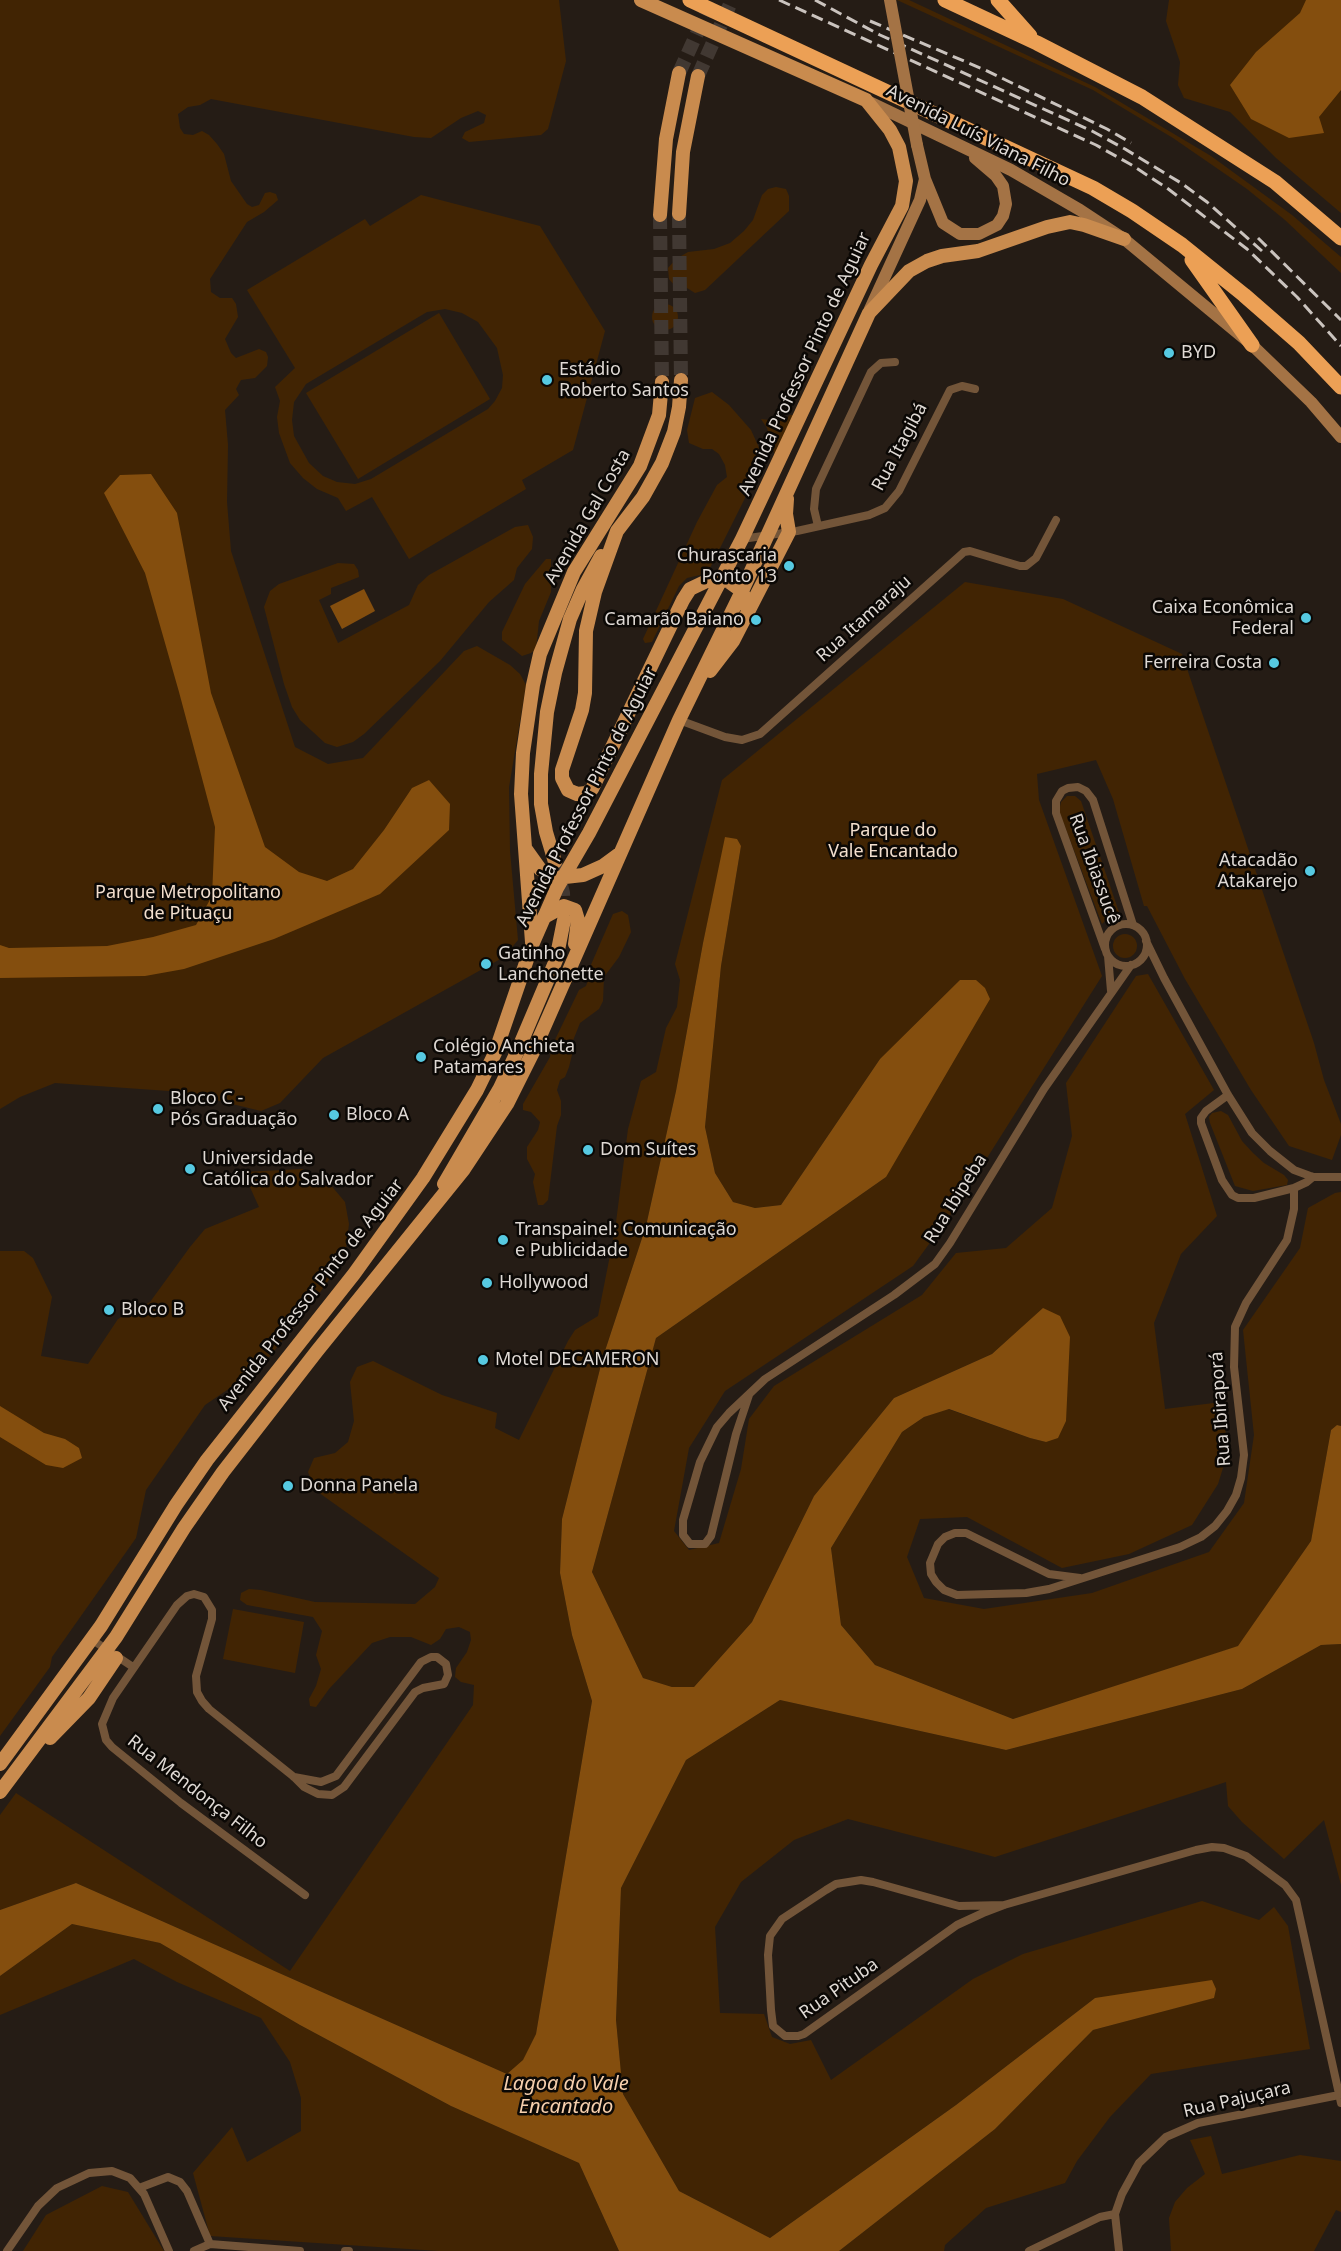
<!DOCTYPE html>
<meta charset="utf-8">
<style>
body{margin:0}
canvas{display:block;background:#251c15}
</style>
<canvas width="1341" height="2251"></canvas>
<script>
const c = document.querySelector('canvas').getContext('2d');
c.lineJoin = 'round';
function paint(path, color) { c.fillStyle = color; c.fill(path, 'evenodd'); }
const poly = rows => new Path2D(rows.map(r => 'M' + r).join(''));
function stroke(path, color, width, dash) { c.strokeStyle = color; c.lineWidth = width; c.lineCap = dash ? 'butt' : 'round'; c.setLineDash(dash || []); c.stroke(path); }
function label(font, color, halo, rows, align = 'center') {
  c.font = font + ' "Noto Sans",sans-serif'; c.lineWidth = 5; c.setLineDash([]); c.textBaseline = 'middle'; c.strokeStyle = halo; c.fillStyle = color; for (const [text, x, y, turn = 0] of rows) {
    c.save(); c.translate(x, y); c.rotate((+turn || 0) * Math.PI / 180); c.textAlign = isNaN(turn) ? turn : align; if (halo) c.strokeText(text, 0, 0); c.fillText(text, 0, 0); c.restore();
  }
}
const green = poly([
 [0,0,559,0,566,61,548,129,541,135,469,142,462,138,465,132,484,123,486,115,478,111,461,118,431,138,414,137,211,99,200,105,188,107,178,114,180,128,184,134,193,135,202,131,209,135,217,144,224,154,231,181,247,204,252,207,259,205,265,193,270,192,276,194,278,200,264,212,247,222,210,279,211,292,220,298,232,298,236,304,238,317,225,339,231,353,236,358,259,349,266,352,268,357,267,366,255,378,241,380,236,389,239,395,225,410,228,445,227,502,231,551,295,747,328,764,363,758,464,651,477,646,510,665,520,674,526,685,509,787,510,851,518,940,504,957,323,1058,280,1103,261,1111,183,1092,55,1083,20,1097,0,1109],
 [897,0,909,0,1095,87,1211,156,1292,215,1341,257,1341,273,1285,220,1247,189,1173,138,1093,90],
 [1169,0,1341,0,1341,213,1276,158,1230,112,1184,98,1178,85,1180,62,1166,21],
 [776,187,786,189,789,196,789,211,705,290,695,293,687,288,675,286,669,279,668,268,676,259,688,252,714,249,730,243,744,231,753,220,762,195,768,189],
 [421,195,540,226,605,331,573,450,522,480,526,489,409,559,372,497,346,511,338,498,317,489,303,478,290,463,279,433,277,417,280,401,275,387,295,368,247,290,365,219,370,226],
 [445,309,462,313,478,322,497,348,503,375,502,388,495,401,488,409,371,479,355,484,337,482,323,476,309,463,294,436,292,420,294,402,306,384,427,312],
 '652 317a13 13 0 1 1 26 0a13 13 0 1 1-26 0Z',
 [439,313,490,399,358,479,306,393],
 [712,392,729,405,751,430,761,452,760,468,710,568,700,575,687,578,679,586,652,642,645,643,643,639,697,522,717,485,727,477,725,465,719,454,712,449,703,449,689,443,687,430,695,398],
 [790,415,794,415,775,456,767,428,761,419,778,421,785,420],
 [528,525,533,537,532,549,517,568,514,580,489,602,440,661,364,734,353,742,337,747,325,743,300,720,292,707,284,684,264,607,270,591,279,584,338,563,354,564,358,570,359,577,331,588,331,594,319,600,338,643,409,605,418,585,429,575,515,527],
 [546,559,551,559,551,566,547,577,551,585,551,592,539,621,536,649,531,653,522,656,502,640,502,632,525,584],
 [965,582,1063,599,1182,654,1314,1043,1324,1080,1341,1124,1341,1135,1332,1160,1289,1146,1251,1090,1185,979,1147,906,1144,906,1113,799,1096,760,1037,774,1039,800,1102,976,956,1207,913,1266,725,1391,689,1448,674,1531,689,1550,719,1543,741,1469,749,1419,774,1386,922,1295,956,1253,1006,1248,1052,1208,1072,1136,1066,1083,1136,976,1148,974,1214,1090,1185,1114,1217,1216,1181,1254,1154,1323,1165,1409,1222,1402,1228,1452,1218,1484,1192,1525,1129,1554,1062,1568,967,1517,920,1519,907,1557,924,1598,984,1609,1092,1593,1209,1552,1244,1503,1254,1435,1243,1330,1300,1248,1308,1208,1335,1193,1341,1192,1341,1426,1337,1425,1331,1430,1311,1541,1239,1646,1013,1719,875,1665,841,1625,831,1548,902,1432,924,1417,948,1409,1030,1438,1046,1442,1043,1309,992,1354,894,1398,814,1496,752,1622,694,1687,672,1687,643,1678,592,1572,656,1338,886,1177,880,1059,781,1205,755,1208,733,1202,715,1173,705,1127,721,966,741,846,726,837,703,943,676,1091,646,1226,603,1357,562,1519,560,1573,572,1635,592,1701,536,2034,523,2061,507,2074,76,1883,0,1910,0,1815,16,1793,290,1971,473,1705,474,1685,461,1682,455,1677,456,1668,467,1652,471,1640,470,1632,459,1627,446,1629,440,1639,431,1645,411,1637,390,1637,372,1643,329,1689,316,1707,310,1706,309,1699,316,1686,321,1669,316,1655,322,1631,313,1617,247,1605,240,1600,241,1593,249,1589,261,1590,315,1602,415,1604,435,1587,439,1578,315,1490,308,1472,314,1458,335,1453,348,1442,354,1421,350,1382,357,1367,373,1361,442,1395,497,1413,495,1428,519,1440,568,1341,575,1330,598,1316,615,1230,628,1129,641,1081,656,1072,666,1028,677,1007,680,980,675,964,722,780],
 [1067,796,1075,796,1081,801,1120,915,1110,916,1102,924,1059,811,1061,802],
 [622,911,628,915,631,932,619,957,604,977,603,1001,599,1009,580,1023,572,1043,573,1051,569,1067,565,1077,560,1080,557,1090,561,1101,561,1115,557,1126,548,1200,543,1205,538,1205,533,1182,535,1174,527,1159,527,1147,538,1130,540,1122,531,1112,523,1110,523,1104,550,1057,552,1046,579,990,586,986,589,978,590,967,613,914],
 '1113 946a12 12 0 1 1 24 0a12 12 0 1 1-24 0Z',
 [1221,1111,1228,1115,1242,1141,1253,1153,1264,1163,1284,1175,1288,1180,1287,1185,1253,1191,1235,1186,1210,1123,1209,1117,1212,1113],
 [302,1169,329,1183,345,1202,349,1224,346,1248,336,1270,308,1309,261,1367,205,1405,146,1490,136,1538,52,1657,50,1667,0,1736,0,1251,24,1251,33,1258,52,1297,41,1356,88,1364,118,1319,150,1302,190,1247,205,1229,259,1207,243,1172],
 [233,1609,304,1622,295,1673,223,1659],
 [1341,1644,1341,1885,1324,1820,1284,1859,1242,1822,1228,1806,1226,1782,995,1857,848,1819,794,1840,741,1882,715,1927,720,2013,764,2014,772,2037,790,2044,811,2040,831,2080,973,1979,1023,1954,1202,1901,1259,1920,1274,1907,1288,1926,1310,2049,1151,2074,1110,2117,1077,2161,1065,2183,986,2208,945,2245,944,2251,839,2251,995,2129,1093,2030,1213,1998,1095,1998,956,2105,770,2238,679,2191,623,2094,616,2020,621,1888,686,1760,780,1700,1006,1750,1242,1689,1321,1645],
 [72,1924,160,1943,300,2025,451,2106,579,2163,619,2251,439,2251,210,2236,193,2173,232,2127,247,2162,301,2131,301,2098,290,2062,261,2018,177,1982,134,1959,0,2015,0,1976],
 [1211,2136,1222,2174,1300,2155,1341,2161,1341,2212,1336,2210,1314,2251,1171,2251,1169,2218,1175,2202,1187,2188,1205,2174,1190,2140],
 [102,2186,128,2192,164,2251,23,2251,46,2215]
]);
const water = poly([
 [1306,0,1341,0,1341,90,1319,117,1324,133,1289,138,1251,119,1230,85,1256,52,1300,13],
 [151,474,177,513,211,693,265,847,299,872,327,881,353,869,384,830,412,788,429,780,450,804,449,830,380,894,274,939,184,969,145,976,0,978,0,945,9,948,107,946,153,937,196,925,212,896,215,827,179,692,145,573,104,493,120,475],
 [364,589,375,611,342,629,330,606],
 [725,837,737,839,741,846,721,966,705,1127,715,1173,733,1202,755,1208,781,1205,880,1059,960,980,976,980,985,988,990,999,886,1177,656,1338,592,1572,643,1678,672,1687,694,1687,752,1622,814,1496,894,1398,992,1354,1043,1308,1060,1316,1070,1337,1066,1421,1058,1438,1046,1442,1030,1438,949,1409,924,1417,902,1432,831,1548,841,1625,875,1665,1013,1719,1238,1646,1311,1541,1331,1430,1337,1425,1341,1426,1341,1644,1321,1645,1242,1689,1006,1750,780,1700,686,1760,621,1888,616,2020,623,2094,679,2191,770,2238,956,2105,1095,1998,1212,1980,1216,1989,1214,1998,1093,2030,995,2129,839,2251,619,2251,579,2163,451,2106,300,2025,160,1943,72,1924,0,1976,0,1910,76,1883,507,2074,523,2060,536,2034,592,1701,572,1635,560,1573,562,1519,603,1357,646,1226,676,1091,703,943],
 [0,1406,44,1433,65,1439,79,1448,82,1458,63,1468,46,1465,0,1437]
]);
const primaryTunnel = poly([
 [679,73,712,0],
 [698,76,732,0],
 [679,214,681,380],
 [660,215,662,382],
 [555,862,563,893,564,917]
]);
const street = poly([
 [818,526,814,509,816,489,871,372,881,363,895,362],
 [742,539,797,531,869,515,885,508,899,491,950,390,962,386,975,389],
 [679,720,725,737,742,740,760,734,964,552,970,551,1020,566,1026,566,1036,558,1056,520],
 '1105 945a21 21 0 1 1 42 0a21 21 0 1 1-42 0Z',
 [1146,941,1164,978,1228,1095,1252,1133,1270,1151,1294,1170,1313,1177,1341,1177],
 [1105,949,1056,813,1056,801,1062,791,1068,788,1078,787,1086,791,1093,800,1133,925],
 [1108,956,1111,991],
 [1228,1095,1206,1111,1201,1118,1201,1123,1222,1180,1232,1195,1238,1198,1254,1198,1294,1188,1307,1182,1313,1177],
 [749,1395,736,1434,711,1536,705,1544,690,1544,683,1535,683,1520,700,1462,717,1427,729,1413,765,1379,894,1295,935,1264,950,1243,1044,1089,1131,965],
 [1080,1578,1049,1574,966,1533,955,1533,945,1537,938,1544,930,1563,931,1574,936,1582,944,1590,957,1595,1026,1593,1049,1589,1180,1547,1201,1537,1215,1526,1227,1511,1236,1495,1241,1478,1244,1455,1234,1367,1235,1327,1246,1303,1287,1240,1294,1209,1294,1188],
 [91,1639,133,1667],
 [294,1777,321,1782,336,1776,421,1662,431,1657,437,1657,446,1664,448,1675,444,1684,423,1688,415,1692,344,1787,332,1795,318,1794,304,1787,294,1777,209,1709,202,1701,197,1692,196,1676,212,1619,212,1610,204,1597,194,1594,187,1596,177,1605,113,1698,102,1724,106,1740,112,1747,181,1803,305,1895],
 [1004,1905,959,1906,873,1882,861,1880,836,1884,826,1890,782,1919,770,1936,768,1955,771,2010,773,2026,785,2036,798,2036,804,2034,957,1925,983,1913,1004,1905,1196,1850,1212,1847,1224,1848,1246,1856,1285,1885,1296,1900,1341,2103],
 [139,2188,168,2177,180,2182,187,2191,210,2244],
 [7,2251,38,2206,57,2188,89,2173,112,2171,130,2178,144,2194,169,2251],
 [194,2251,210,2244,300,2251],
 [345,2251,349,2251],
 [1029,2251,1100,2217,1115,2214],
 [1119,2251,1115,2214,1122,2194,1139,2163,1166,2137,1198,2123,1339,2095]
]);
const secondary = poly([
 [867,101,1011,170,1080,210,1124,239,1252,345,1311,402,1341,437],
 [925,179,943,223,960,234,979,234,997,225,1003,216,1006,204,1003,186,996,176,975,158],
 [870,309,920,200,925,179,917,145]
]);
const primary = poly([
 [679,214,683,152,698,76],
 [660,215,666,139,679,73],
 [681,380,679,407,674,432,662,463,643,497,617,531,595,592,586,631,585,693,582,710,562,770,562,778,568,790,577,794,586,793,592,789,683,600,690,589,711,579,728,581,742,591,747,604,748,613],
 [710,671,733,641,789,532,786,514,787,499],
 [525,848,540,869,556,878,583,875,603,866,618,855],
 [555,862,546,832,541,804,541,774,547,712,555,673,570,619,583,589,601,556],
 [544,917,564,906,575,910,578,920,575,944],
 [532,942,521,794,523,753,533,685,540,654,574,572,640,466,659,415,662,382],
 [444,1184,500,1088,517,1052,556,960,564,920],
 [50,1738,89,1698,116,1658],
 [0,1764,101,1626,176,1505,207,1460,354,1274,423,1178,477,1090,495,1053,532,945,557,888,589,833,742,539,871,265,902,206,906,181,899,147,890,130,866,100,641,0],
 [0,1792,116,1637,184,1528,223,1472,317,1351,464,1169,507,1104,534,1050,679,720,742,591,869,313,909,271,927,261,942,256,978,251,1047,227,1070,222,1084,225,1124,239]
]);
const highway = poly([
 [690,0,1093,188,1132,211,1182,245,1244,295,1299,343,1341,387],
 [945,0,1037,43,1142,97,1275,182,1341,238],
 [998,0,1030,36],
 [1192,260,1252,345]
]);
const rail = poly([
 [779,0,1096,145,1130,164,1167,188,1247,249,1297,297,1341,346],
 [815,0,880,35,1092,131,1125,149,1181,183,1207,202,1262,251],
 [870,21,985,70,1107,129,1131,143],
 [1258,238,1341,320]
]);
const secondaryBridge = poly([
 [890,0,917,145]
]);
const markers = [
 [1169,353,6,"#56c9e1"],
 [547,380,6,"#56c9e1"],
 [789,566,6,"#56c9e1"],
 [1306,618,6,"#56c9e1"],
 [756,620,6,"#56c9e1"],
 [1274,663,6,"#56c9e1"],
 [1310,871,6,"#56c9e1"],
 [486,964,6,"#56c9e1"],
 [421,1057,6,"#56c9e1"],
 [158,1109,6,"#56c9e1"],
 [334,1115,6,"#56c9e1"],
 [588,1150,6,"#56c9e1"],
 [190,1169,6,"#56c9e1"],
 [503,1240,6,"#56c9e1"],
 [487,1283,6,"#56c9e1"],
 [109,1310,6,"#56c9e1"],
 [483,1360,6,"#56c9e1"],
 [288,1486,6,"#56c9e1"]
];
const streetNames = [
 ["Avenida Luís Viana Filho",978,136,27],
 ["Avenida Professor Pinto de Aguiar",805,364,-65],
 ["Rua Itagibá",900,447,-62],
 ["Avenida Gal Costa",588,517,-60],
 ["Rua Itamaraju",864,619,-42],
 ["Avenida Professor Pinto de Aguiar",587,797,-63],
 ["Rua Ibiassucê",1094,869,70],
 ["Rua Ibipeba",956,1199,-58],
 ["Avenida Professor Pinto de Aguiar",311,1295,-52],
 ["Rua Ibiraporá",1221,1409,-94],
 ["Rua Mendonça Filho",197,1792,38],
 ["Rua Pituba",839,1989,-35],
 ["Rua Pajuçara",1237,2100,-13]
];
const poiNames = [
 ["BYD",1181,353],
 ["Estádio",559,370],
 ["Roberto Santos",559,391],
 ["Churascaria",777,556,"right"],
 ["Ponto 13",777,577,"right"],
 ["Caixa Econômica",1294,608,"right"],
 ["Federal",1294,629,"right"],
 ["Camarão Baiano",744,620,"right"],
 ["Ferreira Costa",1262,663,"right"],
 ["Atacadão",1298,861,"right"],
 ["Atakarejo",1298,882,"right"],
 ["Gatinho",498,954],
 ["Lanchonette",498,975],
 ["Colégio Anchieta",433,1047],
 ["Patamares",433,1068],
 ["Bloco C -",170,1099],
 ["Pós Graduação",170,1120],
 ["Bloco A",346,1115],
 ["Dom Suítes",600,1150],
 ["Universidade",202,1159],
 ["Católica do Salvador",202,1180],
 ["Transpainel: Comunicação",515,1230],
 ["e Publicidade",515,1251],
 ["Hollywood",499,1283],
 ["Bloco B",121,1310],
 ["Motel DECAMERON",495,1360],
 ["Donna Panela",300,1486]
];
const parkNames = [
 ["Parque do",893,831],
 ["Vale Encantado",893,852],
 ["Parque Metropolitano",188,893],
 ["de Pituaçu",188,914]
];
const waterNames = [
 ["Lagoa do Vale",566,2084],
 ["Encantado",566,2107]
];
paint(green, '#412403');
paint(water, '#844e0e');
stroke(primaryTunnel, '#413832', 14, [14, 7]);
stroke(street, '#735539', 8);
stroke(secondary, '#a47345', 12);
stroke(primary, '#c98b4e', 14);
stroke(highway, '#eca055', 15);
stroke(rail, '#cac3be', 3, [12, 6]);
stroke(secondaryBridge, '#a47345', 12);
for (const [x, y, r, color] of markers) { const dot = new Path2D(); dot.arc(x, y, r, 0, 2 * Math.PI); c.fillStyle = color; c.fill(dot); stroke(dot, '#0b0805', 2); }
label('18px', '#dfd9d4', '#0b0805', streetNames);
label('18px', '#dfd9d4', '#0b0805', poiNames, 'left');
label('18px', '#f2decd', '#0b0805', parkNames);
label('italic 20px', '#f6cfad', '#0b0805', waterNames);
</script>
